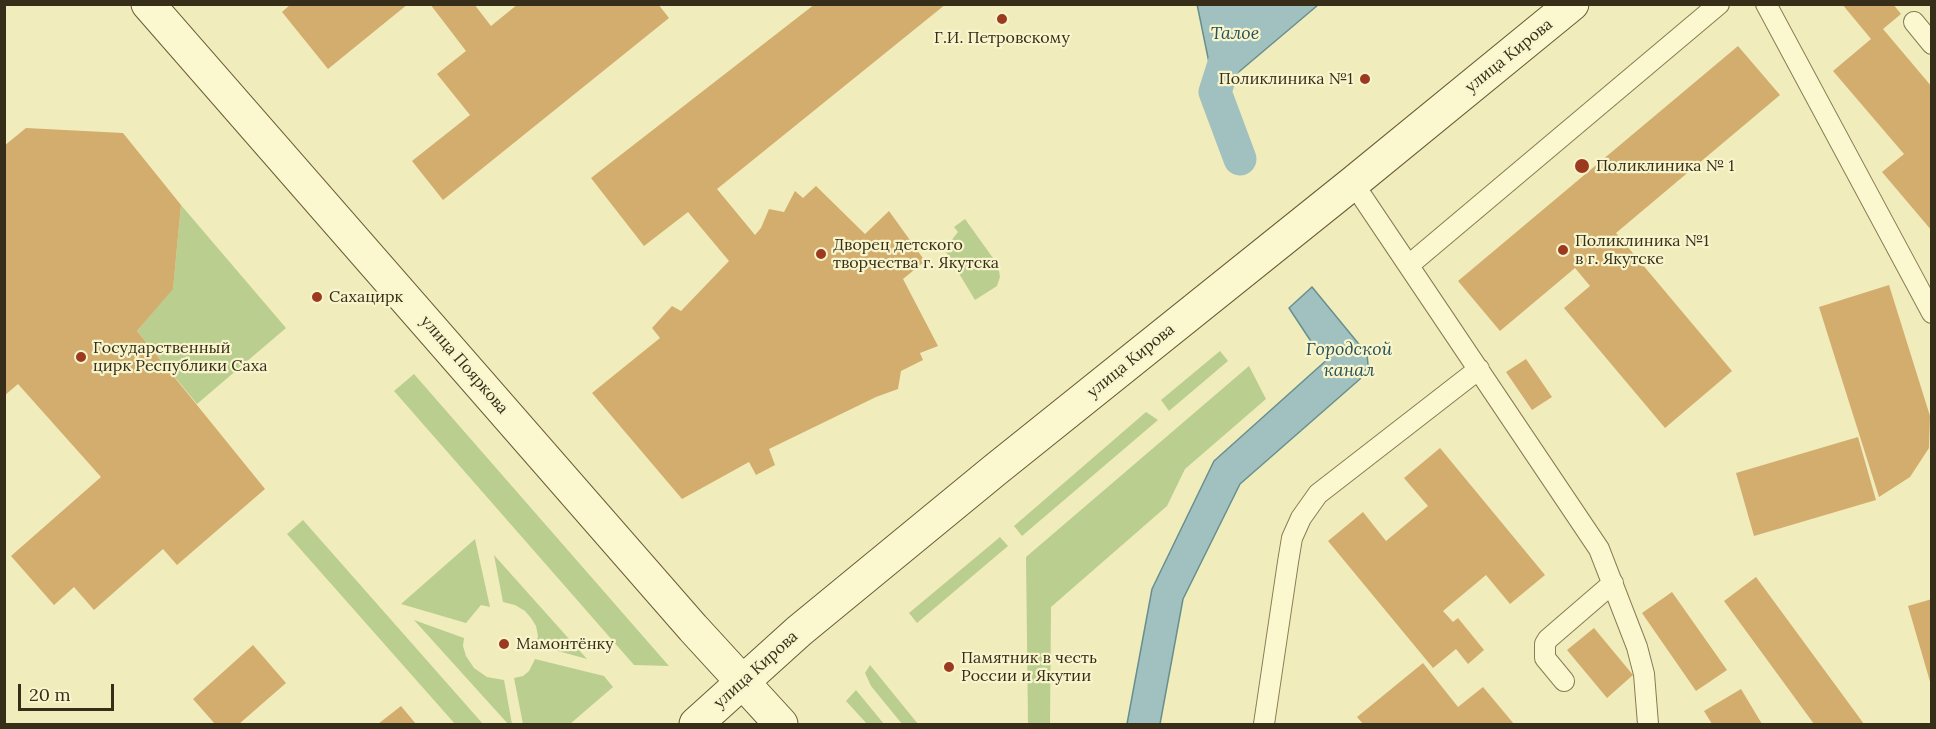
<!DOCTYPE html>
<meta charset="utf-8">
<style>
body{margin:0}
#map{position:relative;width:1936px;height:729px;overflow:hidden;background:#f1ecbb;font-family:Lora,serif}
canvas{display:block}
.frame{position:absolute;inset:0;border:6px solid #372e1a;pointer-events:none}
.scale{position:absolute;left:18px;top:684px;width:96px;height:27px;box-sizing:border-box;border:3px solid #372e1a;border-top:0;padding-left:8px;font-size:18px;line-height:21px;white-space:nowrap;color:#372e1a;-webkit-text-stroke:4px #f8f5cc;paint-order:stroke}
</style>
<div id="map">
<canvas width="1936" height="729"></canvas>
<div class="frame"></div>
<div class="scale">20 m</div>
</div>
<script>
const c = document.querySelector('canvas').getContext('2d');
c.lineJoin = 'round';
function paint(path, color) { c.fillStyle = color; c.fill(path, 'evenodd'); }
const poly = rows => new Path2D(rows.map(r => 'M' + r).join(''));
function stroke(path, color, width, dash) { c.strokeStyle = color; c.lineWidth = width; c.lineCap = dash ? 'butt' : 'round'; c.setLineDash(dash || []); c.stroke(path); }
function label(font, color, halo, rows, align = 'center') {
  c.font = font + ' Lora,serif'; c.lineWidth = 4.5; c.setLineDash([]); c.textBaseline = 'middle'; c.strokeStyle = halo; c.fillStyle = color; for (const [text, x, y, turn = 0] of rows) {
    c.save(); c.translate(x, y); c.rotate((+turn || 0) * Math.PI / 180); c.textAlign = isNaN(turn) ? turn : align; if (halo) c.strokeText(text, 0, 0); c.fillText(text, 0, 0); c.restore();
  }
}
const green = poly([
 [181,205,286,328,197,404,137,331,173,288],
 [965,219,998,265,1000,277,997,286,975,300,946,252,946,247,958,232,954,227],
 [1220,351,1228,361,1169,411,1161,400],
 [1249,366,1266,399,1185,469,1167,506,1051,607,1050,724,1028,724,1026,557],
 [414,374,669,666,634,665,394,391],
 [1146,412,1158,420,1022,536,1014,526],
 [303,520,483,724,455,724,287,534],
 [1000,537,1008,546,917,623,909,613],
 [475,539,490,607,481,605,466,623,401,604],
 [494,555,587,659,536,645,538,636,536,626,531,618,525,611,515,605,503,602],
 [414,620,464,638,463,646,466,656,474,668,487,677,504,680,512,724,508,724],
 [535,659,604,676,613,687,570,724,523,724,514,678,523,676,529,671],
 [870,665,918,724,902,724,871,686,865,673],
 [856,690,884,724,867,724,846,701]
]);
const water = poly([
 [1197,4,1318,4,1318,5,1215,92,1197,4],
 [1312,287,1367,354,1368,365,1360,379,1240,484,1183,599,1160,724,1127,724,1152,589,1214,461,1330,357,1318,352,1289,308,1312,287]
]);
const canal = poly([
 [1240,159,1215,92,1243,4]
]);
const building = poly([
 [291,4,408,4,328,69,282,12],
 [430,4,474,4,491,26,518,4,658,4,669,18,443,200,412,161,470,115,437,74,466,51],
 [815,4,946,4,717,189,755,235,761,228,769,209,784,212,795,191,803,198,816,186,865,234,889,211,925,261,903,279,938,346,920,353,923,360,901,371,898,389,876,397,769,449,775,465,756,475,749,462,682,499,592,393,660,338,652,328,672,306,681,311,729,261,688,212,644,246,591,178],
 [1842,4,1893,4,1901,14,1883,29,1932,87,1932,231,1882,172,1904,154,1833,71,1871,39],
 [1738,46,1780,95,1616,233,1732,371,1665,428,1564,308,1590,286,1575,268,1500,331,1458,281],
 [26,128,123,133,181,205,173,289,137,331,265,489,177,565,163,549,94,610,74,587,54,605,11,556,101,477,18,384,4,396,4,146],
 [1889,285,1930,416,1929,448,1910,477,1879,497,1819,307],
 [1526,359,1552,397,1532,410,1506,372],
 [1858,437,1876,500,1754,536,1736,473],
 [1440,448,1545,575,1510,604,1486,575,1443,611,1453,622,1458,618,1484,650,1468,664,1456,649,1433,668,1328,541,1363,512,1386,541,1428,506,1404,478],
 [1756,577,1864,724,1814,724,1724,601],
 [1672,592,1727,670,1696,691,1642,613],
 [1932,599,1932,685,1931,685,1908,606],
 [1594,628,1633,675,1607,698,1567,650],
 [253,645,286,683,239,724,215,724,193,699],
 [1423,663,1458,707,1483,687,1514,724,1363,724,1357,717],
 [1741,689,1762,724,1712,724,1704,711],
 [401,706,416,724,378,724]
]);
const lane = poly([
 [1766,4,1932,313],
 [1914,22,1932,44],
 [1353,183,1599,549,1637,647,1644,674,1648,724],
 [1409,265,1719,4],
 [1564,681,1545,658,1545,644,1548,639,1613,583],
 [1264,724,1288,562,1292,538,1301,518,1318,494,1479,369]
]);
const secondary = poly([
 [148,4,693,628,781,724],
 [696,724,799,631,995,470,1353,183,1572,4]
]);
const markers = [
 [1002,19,6,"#9c3a20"],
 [1365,79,6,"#9c3a20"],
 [1582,166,8,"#9c3a20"],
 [1563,250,6,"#9c3a20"],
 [821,254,6,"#9c3a20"],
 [317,297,6,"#9c3a20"],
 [81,357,6,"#9c3a20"],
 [504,644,6,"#9c3a20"],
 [949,667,6,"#9c3a20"]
];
const poiNames = [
 ["Г.И. Петровскому",1002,38,"center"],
 ["Поликлиника №1",1353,79,"right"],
 ["Поликлиника № 1",1596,166],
 ["Поликлиника №1",1575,241],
 ["в г. Якутске",1575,259],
 ["Дворец детского",833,245],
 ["творчества г. Якутска",833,263],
 ["Сахацирк",329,297],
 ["Государственный",93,348],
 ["цирк Республики Саха",93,366],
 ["Мамонтёнку",516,644],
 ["Памятник в честь",961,658],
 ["России и Якутии",961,676]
];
const streetNames = [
 ["улица Кирова",1509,56,-39],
 ["улица Кирова",1131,361,-39],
 ["улица Пояркова",464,365,49],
 ["улица Кирова",756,670,-42]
];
const waterNames = [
 ["Талое",1235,34],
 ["Городской",1349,350],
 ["канал",1349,371]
];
paint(green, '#bacf8f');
paint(water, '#a0c1bf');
stroke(water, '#678f8e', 1.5);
stroke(canal, '#a0c1bf', 33);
paint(building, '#d2ad6e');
stroke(lane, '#897c54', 22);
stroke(secondary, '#6b5c38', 35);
stroke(lane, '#fbf8cf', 20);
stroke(secondary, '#fbf8cf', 33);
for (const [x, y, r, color] of markers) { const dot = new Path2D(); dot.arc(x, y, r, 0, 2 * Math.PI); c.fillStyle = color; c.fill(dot); stroke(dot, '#f8f5cc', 2); }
label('16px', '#372e1a', '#f8f5cc', poiNames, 'left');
label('16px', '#372e1a', '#f8f5cc', streetNames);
label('italic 18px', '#285158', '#f8f5cc', waterNames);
</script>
